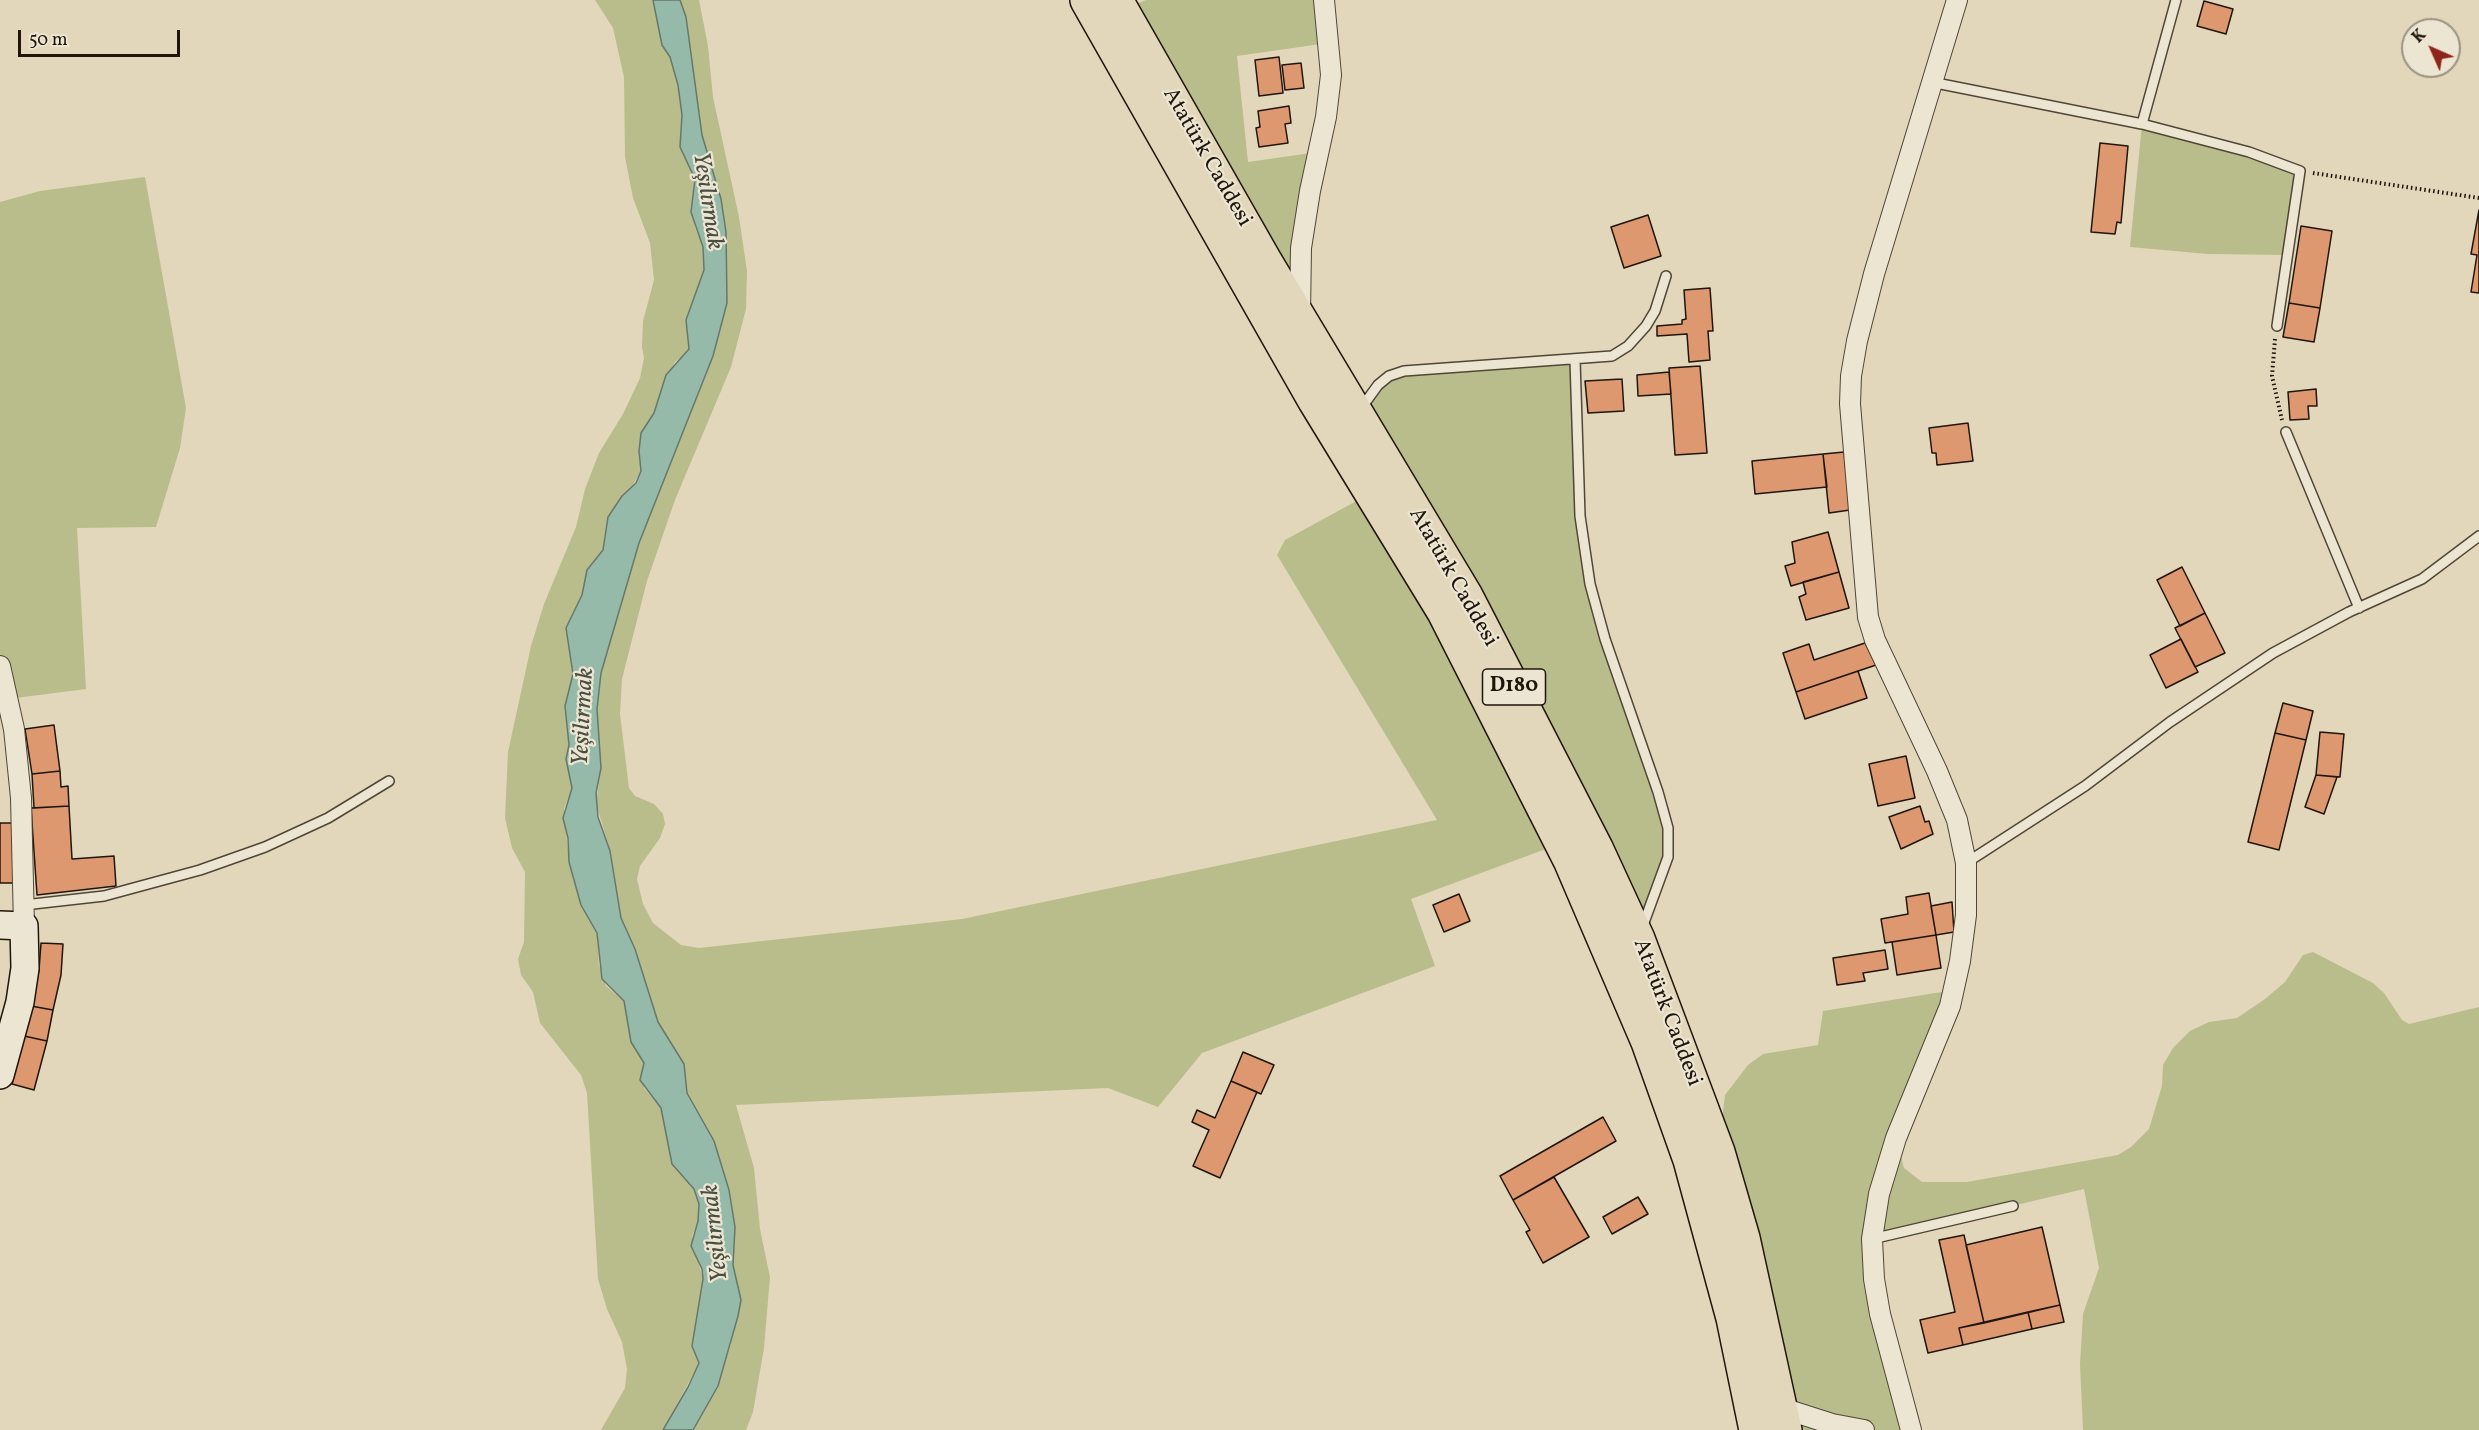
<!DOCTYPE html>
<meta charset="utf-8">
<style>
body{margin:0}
#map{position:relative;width:2479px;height:1430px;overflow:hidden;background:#e2d7ba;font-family:Vollkorn,serif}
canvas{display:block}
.north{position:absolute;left:2401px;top:18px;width:60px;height:60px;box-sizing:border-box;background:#ece5d2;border:2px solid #9a9282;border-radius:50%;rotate:315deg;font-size:16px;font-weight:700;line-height:24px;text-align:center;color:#1f150b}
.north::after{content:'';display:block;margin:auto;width:21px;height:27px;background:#8f2418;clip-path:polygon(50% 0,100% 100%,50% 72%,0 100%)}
.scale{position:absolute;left:18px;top:30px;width:162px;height:27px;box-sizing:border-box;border:3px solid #1f150b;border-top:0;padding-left:8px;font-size:18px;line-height:21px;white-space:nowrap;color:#1f150b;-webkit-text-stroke:4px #ece5d2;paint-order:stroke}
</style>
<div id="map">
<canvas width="2479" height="1430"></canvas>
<div class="north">K</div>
<div class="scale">50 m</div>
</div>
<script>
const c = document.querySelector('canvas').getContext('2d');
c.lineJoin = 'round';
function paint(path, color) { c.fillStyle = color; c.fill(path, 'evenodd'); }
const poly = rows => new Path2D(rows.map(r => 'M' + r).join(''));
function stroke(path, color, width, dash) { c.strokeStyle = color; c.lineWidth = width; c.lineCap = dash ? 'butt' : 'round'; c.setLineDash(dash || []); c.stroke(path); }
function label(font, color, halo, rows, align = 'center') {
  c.font = font + ' Vollkorn,serif'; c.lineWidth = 4.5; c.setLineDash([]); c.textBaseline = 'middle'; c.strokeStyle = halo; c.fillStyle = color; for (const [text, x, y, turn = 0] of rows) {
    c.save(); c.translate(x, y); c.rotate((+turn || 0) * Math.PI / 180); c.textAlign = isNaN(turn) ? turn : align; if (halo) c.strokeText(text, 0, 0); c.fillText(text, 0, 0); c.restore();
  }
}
const green = poly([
 [595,0,653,0,662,45,670,57,678,85,682,115,680,147,695,179,692,200,695,227,703,247,704,270,686,320,689,349,684,356,675,362,654,413,641,433,641,471,605,534,603,550,587,570,582,595,566,628,573,674,566,721,569,745,566,759,572,788,564,809,568,850,581,904,597,933,599,965,606,986,624,1001,634,1048,644,1063,644,1088,661,1108,672,1164,694,1189,699,1204,698,1221,692,1236,703,1280,692,1346,699,1363,663,1430,601,1430,625,1388,627,1369,622,1342,607,1309,598,1279,587,1093,581,1075,540,1023,533,992,521,975,518,959,524,942,525,872,512,848,505,818,508,752,531,646,544,604,576,527,585,489,599,453,623,414,640,378,644,358,642,347,643,321,654,280,650,243,633,198,625,157,624,77,613,28],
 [680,0,699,0,708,46,713,97,739,217,747,271,746,309,731,367,675,500,647,581,622,679,620,714,629,788,635,796,654,804,663,814,665,824,660,838,640,866,637,879,643,904,653,923,681,945,699,948,962,919,1437,820,1277,555,1285,540,1371,493,1562,843,1411,899,1435,966,1202,1053,1158,1107,1108,1088,736,1105,754,1168,760,1229,770,1277,764,1348,753,1412,746,1430,693,1430,718,1386,731,1344,736,1276,733,1265,735,1227,729,1190,714,1141,687,1093,684,1064,658,1022,635,949,621,918,610,851,596,803,601,768,597,709,601,673,639,543,713,356,727,303,726,232,721,199,702,135,686,17],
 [1146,0,1324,0,1328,43,1237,56,1248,162,1318,152,1300,322,1122,10],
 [2142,124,2300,171,2287,255,2208,254,2130,247],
 [145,177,186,408,180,448,156,527,77,528,86,689,8,699,0,666,0,202,40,191],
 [1575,360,1580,516,1590,584,1658,792,1668,857,1638,939,1366,399,1389,376],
 [2313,952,2373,983,2384,993,2402,1020,2409,1024,2479,1007,2479,1430,2083,1430,2080,1364,2083,1314,2099,1268,2084,1189,1872,1239,1911,1430,1785,1430,1718,1152,1725,1095,1748,1065,1763,1054,1818,1045,1823,1011,1954,990,1896,1138,1904,1168,1922,1182,1967,1182,2118,1155,2131,1147,2149,1129,2162,1086,2163,1065,2173,1048,2190,1031,2209,1022,2237,1018,2265,999,2285,982,2303,955]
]);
const water = poly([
 [653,0,680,0,686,17,702,135,721,199,726,232,727,303,713,356,639,543,601,673,597,709,601,768,596,793,598,817,610,851,621,918,635,949,658,1022,684,1064,687,1093,714,1141,729,1190,735,1227,733,1265,741,1300,738,1316,718,1386,693,1430,663,1430,688,1387,699,1363,692,1346,703,1279,702,1269,691,1246,698,1221,699,1204,694,1189,672,1164,661,1108,640,1080,644,1063,631,1042,624,1001,602,979,597,933,581,905,569,862,568,838,563,818,572,788,566,759,569,745,565,706,573,674,566,628,582,595,587,570,603,550,608,517,622,496,636,483,641,471,639,451,641,433,654,413,666,375,689,349,686,320,704,270,703,247,691,212,695,179,680,147,682,115,678,85,670,57,662,45,653,0]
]);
const building = poly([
 [2204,1,2233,9,2226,34,2197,26,2204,1],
 [1279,57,1283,93,1259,96,1255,60,1279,57],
 [1301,63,1304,88,1285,90,1282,65,1301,63],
 [1289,106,1291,123,1285,124,1288,143,1259,147,1256,128,1260,127,1258,111,1289,106],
 [2100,143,2128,146,2121,223,2117,222,2115,234,2091,232,2100,143],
 [2479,210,2479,293,2471,292,2477,255,2471,254,2479,210],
 [1648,215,1661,256,1624,268,1611,227,1648,215],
 [2301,226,2332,231,2320,308,2289,303,2301,226],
 [1710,288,1713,331,1708,331,1710,360,1689,362,1687,334,1657,336,1657,326,1682,324,1682,320,1686,319,1684,290,1710,288],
 [2289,303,2320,308,2314,342,2283,337,2289,303],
 [1700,366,1707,453,1675,455,1669,368,1700,366],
 [1669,372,1671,394,1638,396,1637,375,1669,372],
 [1622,379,1624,411,1588,413,1585,381,1622,379],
 [2316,389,2317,406,2308,406,2309,419,2290,420,2288,392,2316,389],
 [1968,423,1973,461,1937,465,1936,453,1932,453,1929,428,1968,423],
 [1844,452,1850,510,1829,513,1823,454,1844,452],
 [1823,454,1827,487,1755,494,1752,461,1823,454],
 [1828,532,1839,572,1791,586,1785,566,1795,563,1792,542,1828,532],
 [2182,567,2205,613,2180,626,2157,580,2182,567],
 [1839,572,1849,608,1806,620,1799,597,1806,594,1803,582,1839,572],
 [2205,613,2225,653,2195,667,2175,628,2205,613],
 [2181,639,2198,672,2166,688,2150,655,2181,639],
 [1865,643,1876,665,1796,692,1783,653,1809,644,1814,660,1865,643],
 [1858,671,1867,698,1805,719,1796,692,1858,671],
 [2283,703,2313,711,2306,740,2275,733,2283,703],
 [54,725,60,771,32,774,25,729,54,725],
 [2320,732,2344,734,2340,777,2316,775,2320,732],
 [2275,733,2306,740,2279,850,2248,842,2275,733],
 [1906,756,1915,798,1878,806,1869,764,1906,756],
 [60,771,61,787,68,786,69,806,34,808,32,774,60,771],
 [2316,775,2337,777,2324,814,2305,807,2316,775],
 [69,806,72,859,114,856,116,886,37,895,31,808,69,806],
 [1920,806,1925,822,1929,821,1933,834,1901,849,1889,817,1920,806],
 [0,823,13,823,13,883,0,883,0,823],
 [1929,893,1936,935,1885,943,1881,919,1908,914,1906,897,1929,893],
 [1459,894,1470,921,1444,932,1433,905,1459,894],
 [1952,902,1954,932,1936,935,1931,906,1952,902],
 [1936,935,1941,968,1897,975,1892,942,1936,935],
 [41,943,63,944,61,975,53,1010,31,1006,39,970,41,943],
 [1885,950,1888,969,1863,973,1865,981,1837,985,1833,958,1885,950],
 [31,1006,53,1010,47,1041,24,1036,31,1006],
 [24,1036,47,1041,34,1090,12,1084,24,1036],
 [1243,1052,1274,1065,1261,1094,1231,1081,1243,1052],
 [1231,1081,1257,1092,1220,1178,1193,1166,1209,1130,1192,1122,1197,1110,1215,1118,1231,1081],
 [1603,1117,1616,1141,1513,1200,1500,1176,1603,1117],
 [1554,1177,1589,1237,1543,1263,1526,1232,1530,1230,1513,1200,1554,1177],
 [1638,1197,1648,1214,1612,1234,1603,1217,1638,1197],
 [2042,1227,2060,1305,1984,1323,1966,1245,2042,1227],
 [1964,1235,1984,1323,1959,1328,1963,1345,1928,1353,1920,1320,1955,1312,1939,1240,1964,1235],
 [2060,1305,2064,1322,2032,1329,2028,1312,2060,1305],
 [2028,1312,2032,1329,1963,1345,1959,1328,2028,1312]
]);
const path = poly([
 [2313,173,2479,198],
 [2275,339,2272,376,2282,420]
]);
const lane = poly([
 [1931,82,2142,124,2249,152,2300,171,2277,326],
 [2142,124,2176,0],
 [1575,360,1580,516,1590,584,1605,639,1658,792,1668,828,1668,857,1642,928],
 [1362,407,1378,385,1389,376,1404,371,1612,356,1628,346,1646,326,1655,311,1666,276],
 [2286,432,2359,608],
 [1966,863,2085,786,2170,722,2273,653,2349,612,2422,579,2479,536],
 [24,905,104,896,200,870,265,847,328,818,389,781],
 [1872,1239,2013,1206]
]);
const street = poly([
 [1300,313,1301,248,1310,191,1326,117,1331,75,1324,0],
 [0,666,14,729,21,798,24,926],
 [1782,1408,1832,1424,1864,1430],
 [1911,1430,1880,1314,1874,1279,1872,1239,1879,1194,1896,1138,1950,1006,1960,961,1966,915,1966,863,1957,820,1937,771,1875,640,1868,617,1850,404,1851,376,1857,341,1874,274,1957,0]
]);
const secondary = poly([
 [0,925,24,926,25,968,20,1002,0,1075]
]);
const highway = poly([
 [1087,0,1315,401,1444,612,1570,860,1648,1042,1690,1160,1733,1318,1756,1430],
 [1116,0,1265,261,1466,596,1596,848,1638,939,1718,1152,1743,1238,1785,1430]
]);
const shields = [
 [1514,687,63]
];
const shieldNames = [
 ["D180",1514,687]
];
const streetNames = [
 ["Atatürk Caddesi",1206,158,60],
 ["Atatürk Caddesi",1452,578,60],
 ["Atatürk Caddesi",1666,1013,69]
];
const waterNames = [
 ["Yeşilırmak",706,201,81],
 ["Yeşilırmak",585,717,-87],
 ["Yeşilırmak",717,1233,-96]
];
paint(green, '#b9bd8c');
paint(water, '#96baaa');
stroke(water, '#66786a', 1.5);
paint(building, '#dd986f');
stroke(building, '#1f150b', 1.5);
stroke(lane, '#504637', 12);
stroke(street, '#504637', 22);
stroke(secondary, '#1f150b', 30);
stroke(highway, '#1f150b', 36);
stroke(path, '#1f150b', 4, [1.5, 3]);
stroke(lane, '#ece5d2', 9);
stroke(street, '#ece5d2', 20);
stroke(secondary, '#ece5d2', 27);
stroke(highway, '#e2d7ba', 33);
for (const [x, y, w] of shields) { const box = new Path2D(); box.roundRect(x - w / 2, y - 18, w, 36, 4.5); c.fillStyle = '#ece5d2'; c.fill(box); stroke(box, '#1f150b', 1.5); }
label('bold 21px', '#1f150b', null, shieldNames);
label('22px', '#1f150b', '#ece5d2', streetNames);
label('italic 24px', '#494f43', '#ece5d2', waterNames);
</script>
